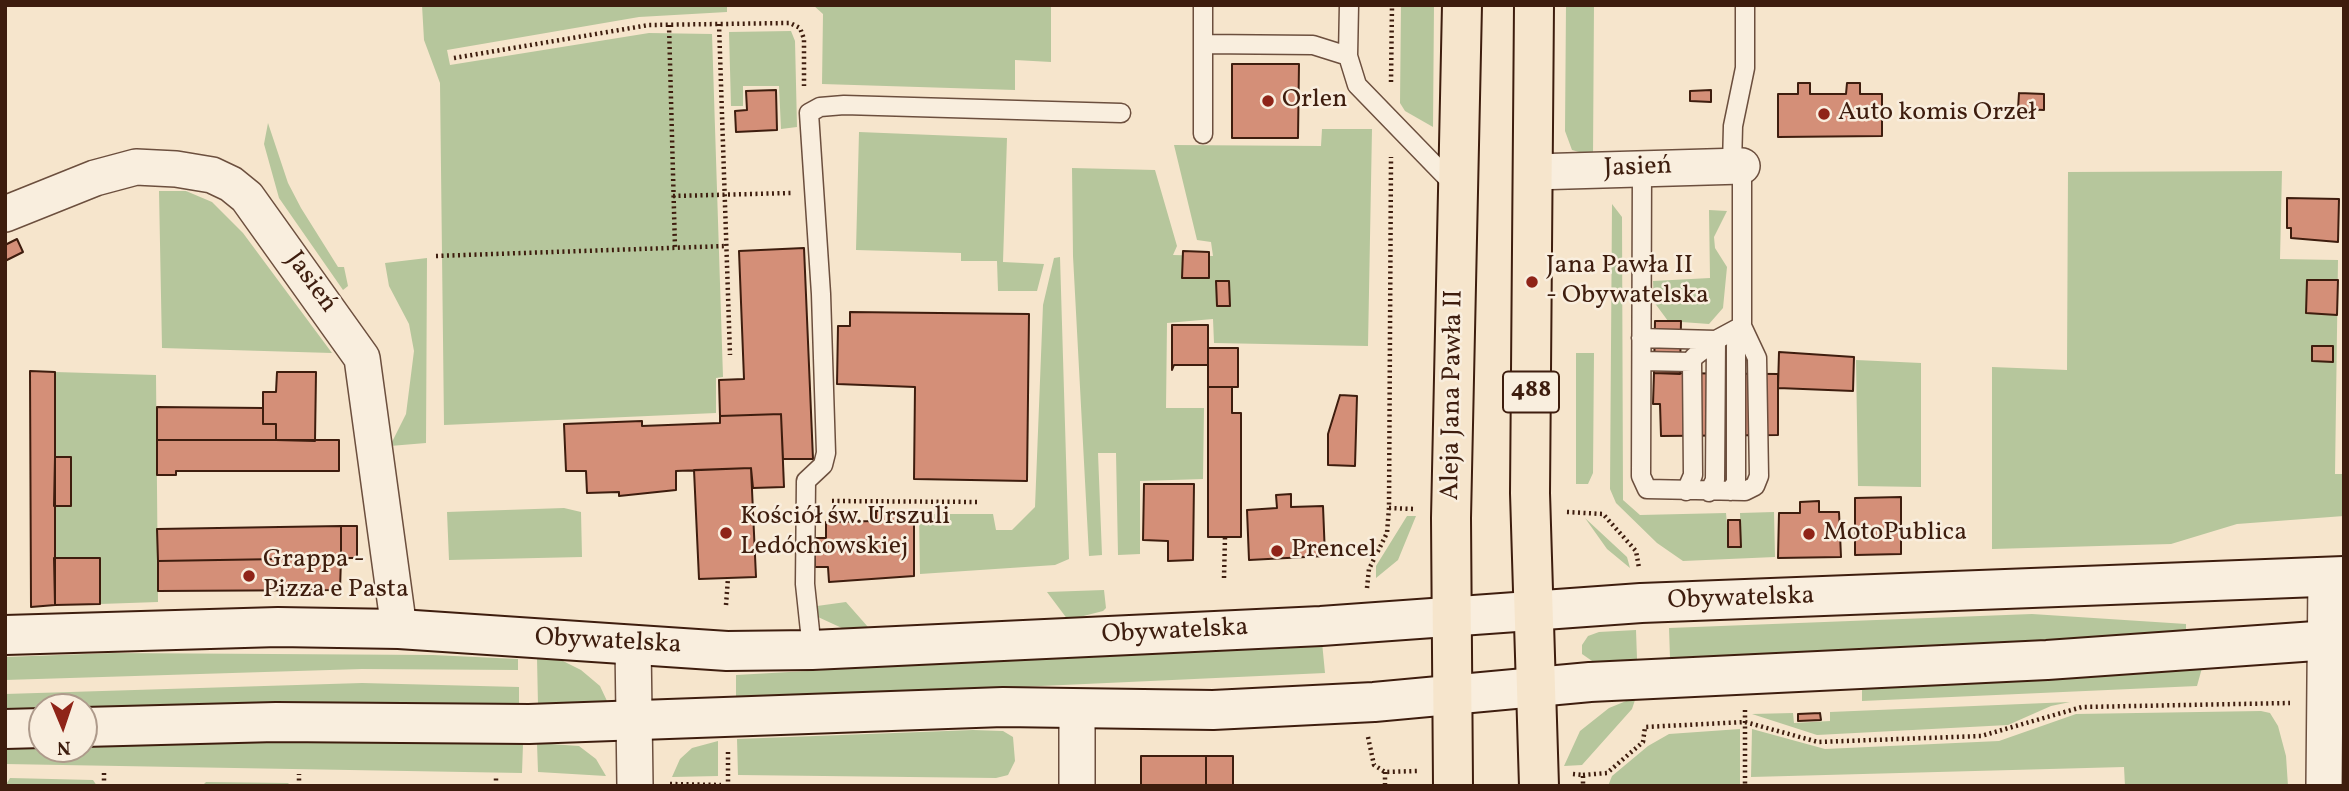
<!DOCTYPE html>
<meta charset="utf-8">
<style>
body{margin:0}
#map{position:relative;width:2349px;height:791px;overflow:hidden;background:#f6e5cc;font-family:Vollkorn,serif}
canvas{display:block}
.frame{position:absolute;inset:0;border:7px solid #3e1d0e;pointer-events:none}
.north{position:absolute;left:28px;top:693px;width:70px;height:70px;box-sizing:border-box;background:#f9eede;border:2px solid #ae9a8b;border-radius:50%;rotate:178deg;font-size:19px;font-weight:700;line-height:28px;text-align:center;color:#3e1d0e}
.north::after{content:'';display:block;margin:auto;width:24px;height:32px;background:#8f2418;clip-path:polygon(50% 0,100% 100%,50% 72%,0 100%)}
</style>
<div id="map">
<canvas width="2349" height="791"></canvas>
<div class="frame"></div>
<div class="north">N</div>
</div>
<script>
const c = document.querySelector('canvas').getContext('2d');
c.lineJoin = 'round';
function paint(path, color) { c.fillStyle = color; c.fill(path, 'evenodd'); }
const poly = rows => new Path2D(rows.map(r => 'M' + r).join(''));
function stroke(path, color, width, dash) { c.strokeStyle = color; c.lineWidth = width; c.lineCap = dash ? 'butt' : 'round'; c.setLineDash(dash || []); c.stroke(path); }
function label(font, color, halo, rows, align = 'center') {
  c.font = font + ' Vollkorn,serif'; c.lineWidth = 5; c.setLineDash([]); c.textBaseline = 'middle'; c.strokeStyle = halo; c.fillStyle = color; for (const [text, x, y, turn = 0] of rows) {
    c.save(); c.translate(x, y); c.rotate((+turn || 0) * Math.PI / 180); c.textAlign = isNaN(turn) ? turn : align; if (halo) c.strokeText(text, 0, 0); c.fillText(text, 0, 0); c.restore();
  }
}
const green = poly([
 [422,5,727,5,727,12,639,17,447,50,450,65,649,33,712,34,723,377,716,378,716,413,444,425,440,83,424,40],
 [813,5,1051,5,1051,62,1015,60,1015,90,822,84,823,14],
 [1401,5,1434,5,1433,127,1405,111,1400,103],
 [1566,5,1594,5,1593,156,1572,150,1565,131],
 [791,31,795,41,797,127,781,129,779,86,743,86,743,106,731,106,729,32],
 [268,123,288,183,301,208,338,267,344,267,348,286,343,290,279,198,264,144],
 [1322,129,1372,129,1368,346,1214,343,1213,319,1167,323,1166,408,1204,408,1203,479,1140,481,1140,554,1118,555,1116,453,1098,453,1102,555,1089,556,1073,256,1072,168,1155,170,1177,246,1173,255,1213,256,1211,242,1197,240,1174,145,1321,146],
 [859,132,1007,138,1003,262,1044,264,1037,291,998,291,997,261,961,261,961,253,856,250],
 [2282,171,2280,259,2338,260,2335,474,2344,474,2344,516,2237,524,2171,544,1992,549,1992,367,2067,370,2068,172],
 [159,191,186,191,212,202,243,233,332,353,162,348],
 [1612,204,1622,217,1623,500,1640,515,1726,513,1729,548,1741,547,1740,513,1774,512,1775,557,1683,561,1657,543,1616,503,1610,489],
 [1709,210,1727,211,1714,237,1715,248,1727,267,1723,308,1709,324,1668,321,1654,302,1653,281,1710,278],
 [1060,257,1069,559,1055,565,920,574,919,514,993,514,996,530,1012,530,1035,507,1043,305,1054,258],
 [427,258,426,443,390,446,406,414,414,351,409,324,389,286,385,263],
 [1576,353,1594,353,1593,473,1588,484,1576,484],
 [1856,360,1921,363,1921,487,1858,486],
 [55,372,156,375,158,602,100,604,100,558,54,558,54,506,71,506,55,457],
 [564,508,581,512,582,557,449,560,447,512],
 [1407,516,1416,516,1398,560,1376,578,1376,566],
 [1585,518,1627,557,1630,568,1607,549],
 [1104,590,1106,608,1103,611,1068,620,1047,592],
 [846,602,868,627,844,629,818,617,817,606],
 [2032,614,2186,624,2186,631,2091,639,1670,658,1669,628],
 [1636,630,1637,659,1595,663,1582,654,1582,645,1588,636,1599,632],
 [1322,642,1325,673,736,700,736,675],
 [113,653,433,655,518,659,518,670,362,669,5,680,5,657],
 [537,658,561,660,581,670,600,686,607,701,538,705],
 [2202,668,2197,686,1862,701,1862,689],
 [362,683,519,687,519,706,281,704,5,709,5,694],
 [1636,697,1632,709,1582,765,1564,766,1580,731,1609,708],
 [2070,702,2051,706,2008,725,1817,735,1752,714,1793,713,1794,723,1830,721,1830,712],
 [2261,711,2270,713,2278,726,2286,756,2288,786,2125,786,2124,767,1751,777,1752,729,1825,749,1999,741,2076,714],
 [1740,729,1740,786,1608,786,1612,776,1648,746,1669,734],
 [973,730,1003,731,1013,737,1015,761,1008,775,996,778,738,775,737,739],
 [192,739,523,744,522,773,5,764,5,746,42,745,42,749,84,749,84,743],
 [718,741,718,776,672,777,680,759,692,748],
 [537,743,579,746,596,759,606,776,538,772],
 [10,778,93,780,97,786,5,786],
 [206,782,288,783,291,786,202,786]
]);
const building = poly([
 [1232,64,1299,64,1298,138,1232,138,1232,64],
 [1798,83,1810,83,1810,94,1846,94,1847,83,1860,83,1860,94,1882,94,1882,136,1778,137,1778,94,1798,94,1798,83],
 [776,90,777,130,736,132,735,111,747,110,746,91,776,90],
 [1711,90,1711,102,1690,101,1690,91,1711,90],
 [2019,93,2044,94,2044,110,2018,109,2019,93],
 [2287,198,2339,199,2338,242,2291,238,2291,228,2287,228,2287,198],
 [17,239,23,252,5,261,5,245,17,239],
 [804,248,813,459,783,459,781,414,720,416,719,380,744,379,739,251,804,248],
 [1183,251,1209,252,1209,278,1182,278,1183,251],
 [2307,280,2338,280,2337,315,2306,313,2307,280],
 [1216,281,1229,281,1230,306,1217,306,1216,281],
 [850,312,1029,314,1027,481,914,479,915,387,837,384,838,326,850,326,850,312],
 [1655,321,1681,321,1680,374,1654,373,1655,321],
 [1172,325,1208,325,1208,365,1174,365,1172,370,1172,325],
 [2312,346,2333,346,2333,362,2312,361,2312,346],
 [1208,348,1238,348,1238,387,1208,387,1208,348],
 [1779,352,1854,357,1853,391,1778,388,1779,352],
 [30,371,55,372,55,605,31,607,30,371],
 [277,372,316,372,315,441,276,440,276,424,263,424,263,392,276,392,277,372],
 [1654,373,1778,374,1778,435,1661,436,1660,404,1653,404,1654,373],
 [1208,387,1232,387,1232,413,1241,413,1241,537,1208,537,1208,387],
 [1340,395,1357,396,1355,466,1328,465,1328,434,1340,395],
 [157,407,263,408,263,424,276,424,276,440,157,440,157,407],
 [781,414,784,487,753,488,751,468,676,471,676,490,619,496,619,492,587,493,586,471,566,471,564,424,642,421,642,426,720,423,720,416,781,414],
 [157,440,339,440,339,471,176,471,176,475,157,475,157,440],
 [55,457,71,457,71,506,54,506,55,457],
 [751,468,756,577,699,579,694,470,751,468],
 [1144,484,1194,484,1193,560,1168,561,1168,541,1143,540,1144,484],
 [1291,494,1291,507,1323,506,1325,556,1249,560,1247,510,1277,508,1276,495,1291,494],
 [1901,497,1901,554,1855,555,1855,498,1901,497],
 [1819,501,1819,512,1839,512,1841,557,1778,558,1779,513,1800,513,1800,502,1819,501],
 [876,511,914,511,914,576,829,582,828,567,815,567,815,538,826,538,826,522,876,521,876,511],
 [1728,520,1740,520,1741,547,1728,547,1728,520],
 [341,526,341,558,158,561,157,529,341,526],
 [341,526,357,526,357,558,341,558,341,526],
 [54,558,100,558,100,604,55,605,54,558],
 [341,558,340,590,158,591,158,561,341,558],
 [1820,713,1821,720,1798,721,1798,714,1820,713],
 [1141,756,1206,756,1206,786,1141,786,1141,756],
 [1206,756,1233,756,1233,786,1206,786,1206,756]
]);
const path = poly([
 [719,24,730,355],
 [669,25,675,248],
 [454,58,649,25,790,23,800,28,804,39,804,86],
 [1391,82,1392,5],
 [673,196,791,193],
 [436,256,727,246],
 [832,501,979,502],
 [1389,508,1415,509],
 [1567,512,1603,514,1636,551,1639,568],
 [1224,578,1225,537],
 [1367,588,1369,569,1387,533,1389,508,1391,157],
 [726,605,728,578],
 [1745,710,1745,786],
 [1368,737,1374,765,1385,772,1418,771],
 [728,752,728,784],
 [1385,772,1385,786],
 [1573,774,1583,775,1583,786],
 [1583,775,1607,773,1643,742,1645,727,1745,722,1818,742,1981,736,2082,707,2290,703],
 [670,784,721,785],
 [104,786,104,772],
 [299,786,299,774],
 [496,786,496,778]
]);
const lane = poly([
 [1203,5,1203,134],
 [1203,44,1313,45,1348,56,1357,85,1455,186],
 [1348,56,1349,5],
 [1732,166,1733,126,1745,68,1745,5],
 [1642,169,1641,476,1647,489,1745,491,1755,486,1759,476,1757,358,1742,326],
 [1641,338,1716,340],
 [1642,361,1692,362],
 [1686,491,1693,475,1692,362,1694,357,1716,340],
 [1730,491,1736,483,1736,346,1742,326,1742,166],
 [1709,492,1715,480,1716,340,1742,326],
 [812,650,805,584,806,481,823,465,826,453,821,294,809,113,820,107,844,105,1121,113]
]);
const street = poly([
 [1533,172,1742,166],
 [5,214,95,178,136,167,176,169,212,175,231,184,247,197,362,358,399,629],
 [633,644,635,786],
 [1077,786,1077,708],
 [2324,786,2326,576]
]);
const secondary = poly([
 [5,635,278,627,399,629,727,651,812,650,1321,626,1641,603,2344,576],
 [84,727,276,722,529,724,1003,707,1213,710,1374,702,1590,682,2047,660,2344,639],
 [5,729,42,728]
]);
const primary = poly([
 [1534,5,1530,493,1539,786],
 [1453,786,1451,518,1462,5]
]);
const markers = [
 [1268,101,7,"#8f2418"],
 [1824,114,7,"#8f2418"],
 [1532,282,7,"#8f2418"],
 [726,533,7,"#8f2418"],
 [1809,534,7,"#8f2418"],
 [1277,551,7,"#8f2418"],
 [249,576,7,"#8f2418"]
];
const shields = [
 [1531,392,56]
];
const shieldNames = [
 ["488",1531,392]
];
const poiNames = [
 ["Orlen",1282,101],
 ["Auto komis Orzeł",1838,114],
 ["Jana Pawła II",1546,267],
 ["- Obywatelska",1546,297],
 ["Kościół św. Urszuli",740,518],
 ["Ledóchowskiej",740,548],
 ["MotoPublica",1823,534],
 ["Prencel",1291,551],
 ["Grappa -",263,561],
 ["Pizza e Pasta",263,591]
];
const streetNames = [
 ["Jasień",1638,169,-2],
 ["Jasień",310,283,54],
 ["Aleja Jana Pawła II",1454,395,-89],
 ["Obywatelska",1741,600,-2],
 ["Obywatelska",1175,633,-3],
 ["Obywatelska",608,643,3]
];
paint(green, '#b6c69c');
paint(building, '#d48f78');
stroke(building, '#3e1d0e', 2);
stroke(lane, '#6c4f3e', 21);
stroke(street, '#6c4f3e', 38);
stroke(secondary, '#3e1d0e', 42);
stroke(primary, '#3e1d0e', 42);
stroke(path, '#3e1d0e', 4.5, [2, 3.5]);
stroke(lane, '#f9eede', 18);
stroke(street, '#f9eede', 35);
stroke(secondary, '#f9eede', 38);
stroke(primary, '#f6e5cc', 38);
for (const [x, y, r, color] of markers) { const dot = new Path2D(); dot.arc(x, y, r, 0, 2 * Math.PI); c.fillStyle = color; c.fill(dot); stroke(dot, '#f9eede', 2.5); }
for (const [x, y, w] of shields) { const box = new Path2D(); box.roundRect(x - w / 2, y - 20.5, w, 41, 5); c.fillStyle = '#f9eede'; c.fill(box); stroke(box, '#3e1d0e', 2); }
label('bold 24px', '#3e1d0e', null, shieldNames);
label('26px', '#3e1d0e', '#f9eede', poiNames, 'left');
label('26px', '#3e1d0e', '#f9eede', streetNames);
</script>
